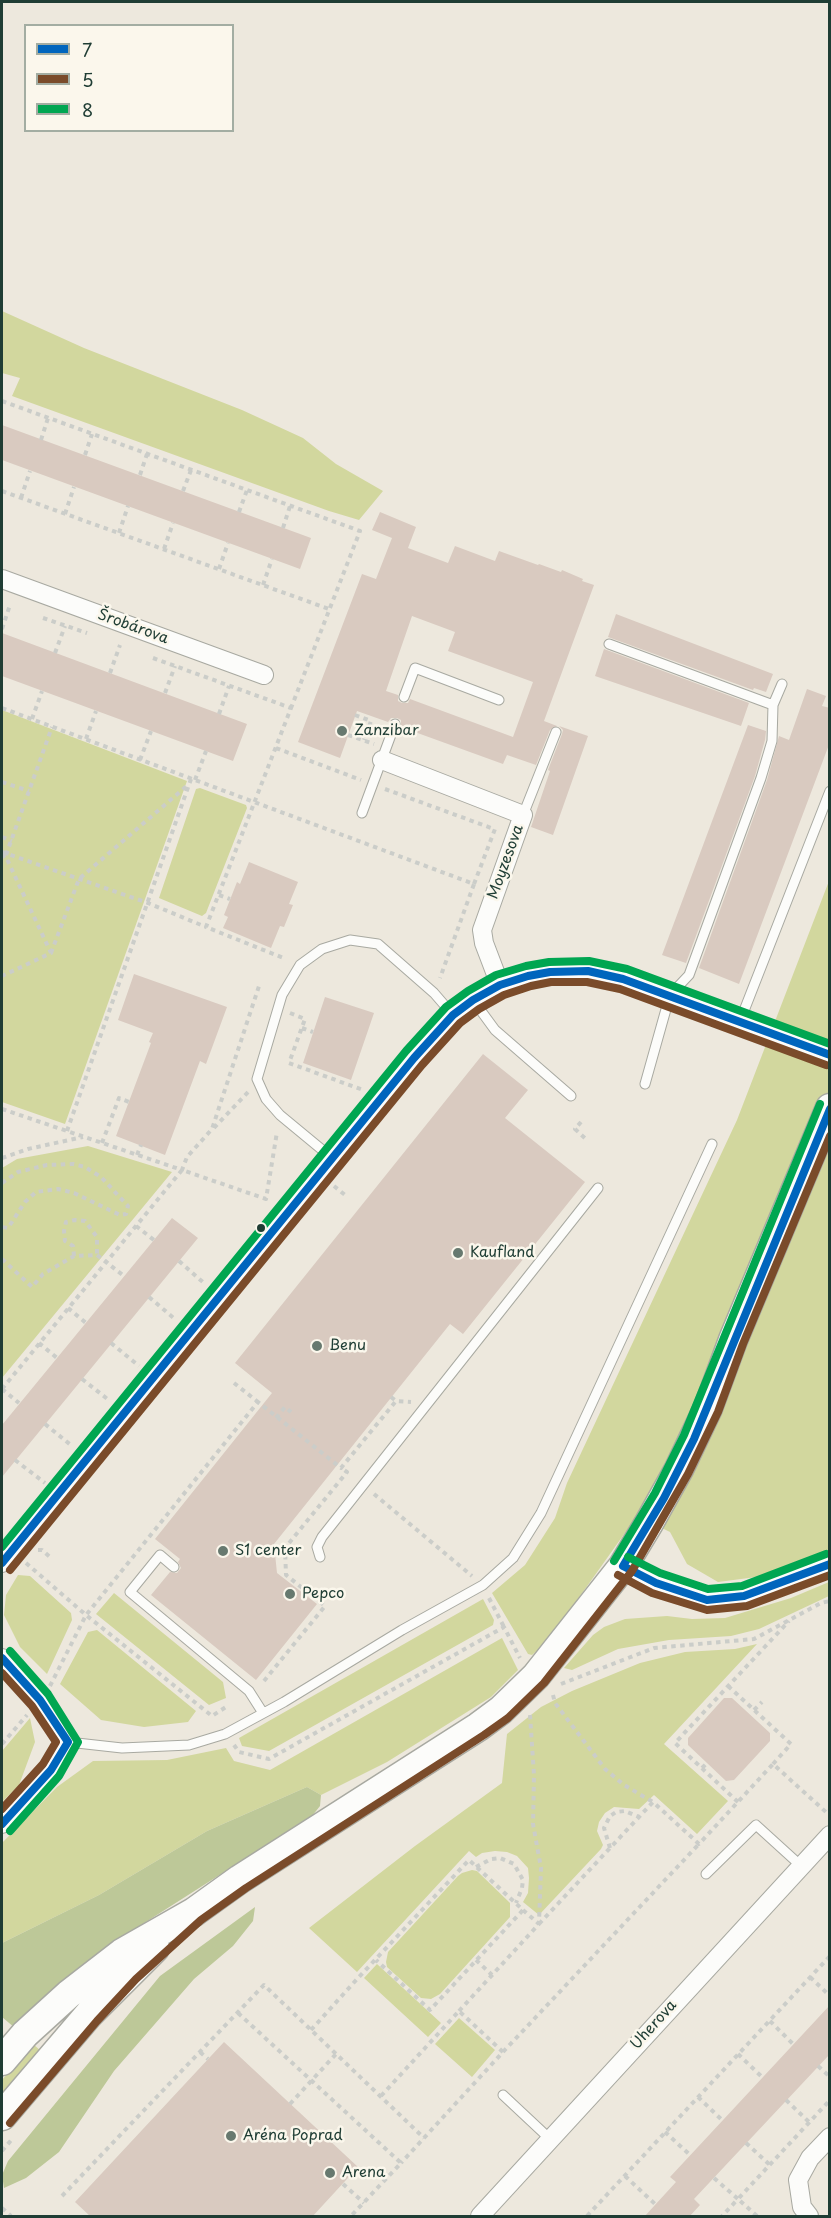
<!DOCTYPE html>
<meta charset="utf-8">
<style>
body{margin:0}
#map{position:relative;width:831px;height:2218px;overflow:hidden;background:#ede8dd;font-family:"Playpen Sans",sans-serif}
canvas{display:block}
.frame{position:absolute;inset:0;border:3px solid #1f3d34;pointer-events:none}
.legend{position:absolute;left:24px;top:24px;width:210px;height:108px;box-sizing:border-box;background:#fbf7ec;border:2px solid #a3ada2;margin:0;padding:8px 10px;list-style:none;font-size:18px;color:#1f3d34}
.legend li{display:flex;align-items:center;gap:12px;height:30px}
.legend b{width:30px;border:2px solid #a3ada2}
</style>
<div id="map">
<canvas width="831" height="2218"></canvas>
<div class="frame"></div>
<ul class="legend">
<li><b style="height:8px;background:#0065bd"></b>7</li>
<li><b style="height:8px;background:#7a4b2a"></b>5</li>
<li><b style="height:8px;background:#00a651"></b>8</li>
</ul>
</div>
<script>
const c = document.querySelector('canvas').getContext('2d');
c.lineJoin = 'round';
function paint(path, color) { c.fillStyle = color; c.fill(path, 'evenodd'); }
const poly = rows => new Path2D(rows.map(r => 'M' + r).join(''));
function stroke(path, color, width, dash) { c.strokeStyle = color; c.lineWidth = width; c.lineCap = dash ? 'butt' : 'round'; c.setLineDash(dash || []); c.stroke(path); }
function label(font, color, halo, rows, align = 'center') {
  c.font = font + ' "Playpen Sans",sans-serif'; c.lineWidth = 5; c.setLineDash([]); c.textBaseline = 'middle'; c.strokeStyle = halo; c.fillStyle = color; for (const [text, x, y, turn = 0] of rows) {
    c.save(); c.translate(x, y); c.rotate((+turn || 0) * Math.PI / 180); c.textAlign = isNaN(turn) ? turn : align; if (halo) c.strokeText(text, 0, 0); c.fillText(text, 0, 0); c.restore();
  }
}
const green = poly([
 [2,311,84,348,242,410,303,438,336,464,383,491,359,520,329,511,12,396,20,378,2,373],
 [2,710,187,781,65,1124,2,1102],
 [200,788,246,805,247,808,206,913,202,916,159,898,196,789],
 [829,881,829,1554,772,1575,718,1582,687,1564,670,1532,637,1516,563,1620,540,1648,532,1655,528,1654,492,1593,525,1565,555,1518,567,1483,737,1120],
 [88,1146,172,1172,2,1378,2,1168,17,1159],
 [18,1575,30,1576,71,1613,72,1620,47,1674,20,1647,4,1615,6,1595],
 [829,1582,829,1596,759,1629,731,1636,669,1640,618,1649,572,1670,564,1668,593,1635,604,1627,625,1619,667,1616,692,1619,725,1618,791,1598],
 [114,1593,223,1682,226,1698,209,1705,96,1614],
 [483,1599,494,1620,493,1625,269,1751,242,1746,239,1738],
 [97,1630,196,1711,188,1722,144,1727,101,1720,60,1684,88,1632],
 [502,1638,518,1670,491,1697,387,1762,321,1795,307,1787,207,1831,99,1895,2,1943,2,1843,57,1787,93,1761,167,1760,226,1748,234,1761,270,1770],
 [757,1644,664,1744,728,1801,697,1834,654,1795,639,1809,614,1807,605,1813,599,1822,597,1831,603,1845,601,1849,539,1915,523,1902,528,1893,529,1878,528,1868,517,1856,507,1852,495,1851,482,1853,476,1857,469,1851,357,1972,309,1928,415,1846,502,1783,507,1734,541,1707,572,1691,640,1663,685,1652,735,1649],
 [30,1718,35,1742,19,1785,2,1802,2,1751],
 [472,1870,477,1871,510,1903,510,1917,440,1994,431,1999,421,1998,387,1967,386,1962,388,1952,458,1876,462,1873],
 [377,1964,441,2023,428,2037,364,1978],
 [459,2018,495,2050,472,2077,435,2044],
 [33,2044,41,2051,2,2098,2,2080]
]);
const forest = poly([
 [307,1787,321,1795,320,1806,312,1816,138,1927,72,1977,15,2028,2,2017,2,1943,99,1895,207,1831],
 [255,1907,253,1921,233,1946,194,1979,114,2071,59,2152,26,2178,4,2188,2,2175,8,2161,160,1976]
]);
const building = poly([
 [2,425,311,538,300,569,2,460],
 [380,512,416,527,408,548,448,563,455,546,495,561,499,551,538,565,539,564,561,572,562,570,583,579,582,581,594,585,544,721,557,726,550,730,536,765,507,755,503,764,401,727,401,720,397,718,391,718,388,722,357,711,340,758,298,742,362,574,376,579,392,538,372,530],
 [412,616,455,632,448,651,533,682,513,737,410,699,408,703,402,703,398,701,398,695,386,691],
 [616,614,773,674,766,692,754,688,753,690,608,637],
 [2,633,247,724,233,761,2,676],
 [604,649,749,703,741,726,595,676],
 [807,689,826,696,822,706,830,708,830,742,739,984,699,968,767,780,779,736,789,740],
 [748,725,766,731,765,740,755,776,686,963,662,955],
 [559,726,588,736,553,835,531,827,550,771,548,770,562,734,563,730],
 [249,862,298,882,289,904,293,905,284,927,280,926,271,948,223,928,228,917,224,915,237,882,240,884],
 [134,974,227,1007,206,1064,200,1061,165,1155,116,1136,151,1043,149,1042,153,1033,118,1020],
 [325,997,374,1013,351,1080,303,1063],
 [483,1054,528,1090,505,1118,585,1182,463,1334,450,1324,274,1544,277,1573,317,1604,256,1680,151,1595,170,1572,177,1573,181,1568,178,1562,180,1559,155,1539,272,1393,235,1363],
 [172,1218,198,1238,2,1477,2,1425],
 [724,1698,732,1698,770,1733,770,1741,734,1780,726,1781,688,1745,688,1738],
 [830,2005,830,2054,694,2199,700,2205,689,2217,644,2217,676,2182,670,2177],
 [224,2042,358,2167,312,2217,91,2217,75,2202]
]);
const path = poly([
 [2,401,360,531,291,708],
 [41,440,48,418],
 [85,455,92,434],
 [140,475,147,454],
 [2,491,329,609],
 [183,491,191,470],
 [21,498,30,471],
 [239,512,247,490],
 [65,514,74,487],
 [283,528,290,506],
 [119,533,128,506],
 [164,549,173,523],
 [219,569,228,543],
 [263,585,272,559],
 [43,618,87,633],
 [2,629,10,605],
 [55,653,65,626],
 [153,658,291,708,206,927,286,959],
 [110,673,120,645],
 [165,693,175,666],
 [2,708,474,884,440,978],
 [219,714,229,686],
 [355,715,371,721,364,740],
 [32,719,42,691],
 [348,735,374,744],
 [86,739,96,711],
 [276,748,361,780],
 [140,760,151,731],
 [195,780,206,751],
 [2,782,29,791],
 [385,789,494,829],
 [2,837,12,841],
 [2,852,148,903,206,927],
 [6,855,52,727],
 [2,857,5,855,51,953,2,976],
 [474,884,495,829],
 [219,895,230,899],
 [51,953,79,879,189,784],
 [290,1013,305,1019,289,1063,363,1090],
 [302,1028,313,1032],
 [2,1109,182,1170,187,1157,212,1129,259,986],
 [581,1122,575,1129,588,1141],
 [214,1128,248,1092],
 [67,1131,191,779],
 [102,1143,119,1098,129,1102],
 [137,1155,141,1145],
 [2,1158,28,1149,83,1137],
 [2,1183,18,1172,47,1165,73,1164,85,1167,101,1177,128,1206,126,1214,120,1215,74,1193,58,1189,36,1192,25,1202,8,1228,2,1227],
 [334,1186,345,1195],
 [136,1226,154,1240],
 [74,1256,73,1246,65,1241,64,1231,66,1222,75,1220,85,1221,97,1237,97,1255],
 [2,1259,32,1287,43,1274,74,1256,97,1255,124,1276],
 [179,1261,205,1284],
 [149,1297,176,1320],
 [68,1308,86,1323],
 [39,1343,57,1358],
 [111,1343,139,1366],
 [82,1379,110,1401],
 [234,1383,258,1402],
 [2,1389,182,1170,266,1199,277,1132],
 [2,1389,19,1403],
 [391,1397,396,1401],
 [276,1418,285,1407,291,1412],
 [45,1424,72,1446],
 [15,1460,45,1483],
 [374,1494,472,1576],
 [38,1550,42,1550,52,1559],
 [26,1563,86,1615,212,1716,226,1707],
 [489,1598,504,1627],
 [264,1681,325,1606,286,1575,285,1548,347,1472,341,1468],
 [561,1684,654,1648,754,1639,821,1603,830,1601],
 [50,1686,86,1615,258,1402,341,1468,396,1401,411,1402],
 [728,1686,791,1744,773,1764],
 [553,1695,555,1703,605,1769,624,1785,653,1802],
 [754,1710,762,1702],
 [530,1715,534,1775,533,1824,541,1868,539,1923],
 [2,1744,27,1715],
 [234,1745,239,1752,269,1759,504,1627,520,1658],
 [702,1768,708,1762],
 [738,1802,675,1743,789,1621],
 [610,1848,604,1828,610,1816,616,1812,625,1811,639,1817],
 [476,1867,491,1859,500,1858,514,1864,523,1880,522,1888,516,1903],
 [539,1924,653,1802,699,1844,773,1764,827,1813,830,1810],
 [476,1960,492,1975],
 [810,1977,830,1996],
 [459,2011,539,1924,523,1910],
 [238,2013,401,2163,351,2216],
 [770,2021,793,2044],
 [311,2030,358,1978,469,1860,523,1910,430,2010,376,1960],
 [200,2052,208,2059],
 [503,2052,699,1844],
 [738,2054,762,2077],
 [818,2066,830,2077],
 [381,2096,459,2011,503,2052,401,2163],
 [698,2097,722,2120],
 [786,2100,809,2122],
 [290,2104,336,2054],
 [665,2132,690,2155],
 [746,2143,770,2165],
 [2,2151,13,2138],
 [625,2176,655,2204],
 [714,2178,738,2199,722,2216],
 [343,2184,364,2203],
 [62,2196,264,1985,424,2138],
 [2,2208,11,2216],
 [587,2216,830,1956],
 [757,2216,738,2199,830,2100]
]);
const service = poly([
 [609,644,773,705],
 [404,697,415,668,499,700],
 [362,813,395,724],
 [523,815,556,732],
 [473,1000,495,1030,571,1096],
 [740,1021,830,791],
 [645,1084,670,995,689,975,761,778,772,741,773,705,782,684],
 [332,1158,280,1115,266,1099,257,1079,282,995,300,965,322,949,350,940,378,944,434,993,453,1015],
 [320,1557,317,1547,322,1537,598,1188],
 [174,1567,160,1555,130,1592,249,1691,263,1713],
 [68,1742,122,1748,189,1745,225,1734,284,1702,402,1630,483,1585,513,1558,541,1513,712,1144],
 [706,1874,756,1825,800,1865],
 [503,2095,550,2139]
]);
const minor = poly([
 [2,579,264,675],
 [382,760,523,815,482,930,484,943,500,985],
 [2,1563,414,1058,453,1015,473,1000,500,985,528,976,550,972,588,971,623,979,830,1055],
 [2,1658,40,1700,68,1742,51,1770,2,1824],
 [480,2216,830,1835],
 [809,2216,802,2207,798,2180,810,2158,830,2137]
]);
const tertiary = poly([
 [623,1566,656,1583,707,1600,744,1596,830,1564]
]);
const primary = poly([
 [2,2061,25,2034,69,1994,122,1953,194,1912,240,1879,478,1727,501,1710,536,1676,623,1566,649,1523,679,1469,708,1408,733,1340,830,1108],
 [2,2116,89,2014,155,1948]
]);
const bus1 = poly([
 [2,1563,414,1058,453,1015,473,1000,500,985,528,976,550,972,588,971,623,979,830,1055],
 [623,1566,664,1498,694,1439,830,1109],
 [623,1566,656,1583,707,1600,744,1596,830,1564],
 [2,1658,40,1700,68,1742,51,1770,2,1824]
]);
const bus2 = poly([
 [10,1570,422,1065,460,1023,479,1009,504,995,531,986,551,982,587,982,620,989,826,1065],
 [618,1575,652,1593,707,1610,747,1606,830,1575],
 [2,1673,32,1706,56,1742,43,1764,2,1809],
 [10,2123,97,2021,136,1979,201,1920,246,1888,484,1735,508,1718,544,1683,632,1571,688,1474,718,1412,743,1344,830,1136]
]);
const bus3 = poly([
 [2,1547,406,1051,446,1007,468,991,496,975,526,966,549,962,589,961,627,969,830,1044],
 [628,1557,660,1573,708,1589,742,1586,826,1554],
 [614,1561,655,1493,684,1435,820,1104],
 [10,1831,59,1776,78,1742,48,1694,10,1651]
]);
const markers = [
 [342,731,6,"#67796f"],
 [261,1228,5,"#1f3d34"],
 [458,1253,6,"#67796f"],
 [317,1346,6,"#67796f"],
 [223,1551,6,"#67796f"],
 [290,1594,6,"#67796f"],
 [231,2136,6,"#67796f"],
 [330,2173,6,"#67796f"]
];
const streetNames = [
 ["Šrobárova",133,627,20],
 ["Moyzesova",506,862,-70],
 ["Uherova",654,2025,-48]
];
const poiNames = [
 ["Zanzibar",354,731],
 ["Kaufland",470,1253],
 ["Benu",329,1346],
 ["S1 center",235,1551],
 ["Pepco",302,1594],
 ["Aréna Poprad",243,2136],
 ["Arena",342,2173]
];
paint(green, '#d2d79e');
paint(forest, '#bdc898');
paint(building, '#d9cac0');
stroke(service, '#a8a9a1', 11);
stroke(minor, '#a8a9a1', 20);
stroke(tertiary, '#a8a9a1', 25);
stroke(primary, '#a8a9a1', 31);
stroke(path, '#cbcdc9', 4, [4.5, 4.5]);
stroke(service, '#fcfcfa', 9);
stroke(minor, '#fcfcfa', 18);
stroke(tertiary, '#fcfcfa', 22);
stroke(primary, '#fcfcfa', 28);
stroke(bus1, '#0065bd', 8);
stroke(bus2, '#7a4b2a', 8);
stroke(bus3, '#00a651', 8);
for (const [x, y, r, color] of markers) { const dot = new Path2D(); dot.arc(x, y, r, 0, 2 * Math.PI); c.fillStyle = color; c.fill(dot); stroke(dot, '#fbf7ec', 2); }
label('15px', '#1f3d34', '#fbf7ec', streetNames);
label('15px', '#1f3d34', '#fbf7ec', poiNames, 'left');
</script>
